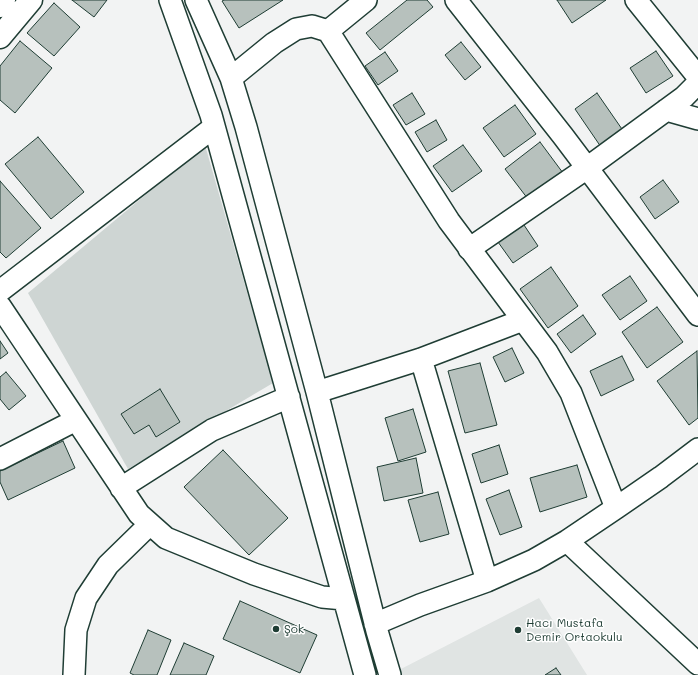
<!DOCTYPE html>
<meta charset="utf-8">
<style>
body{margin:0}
canvas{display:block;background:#f2f3f3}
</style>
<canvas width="698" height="675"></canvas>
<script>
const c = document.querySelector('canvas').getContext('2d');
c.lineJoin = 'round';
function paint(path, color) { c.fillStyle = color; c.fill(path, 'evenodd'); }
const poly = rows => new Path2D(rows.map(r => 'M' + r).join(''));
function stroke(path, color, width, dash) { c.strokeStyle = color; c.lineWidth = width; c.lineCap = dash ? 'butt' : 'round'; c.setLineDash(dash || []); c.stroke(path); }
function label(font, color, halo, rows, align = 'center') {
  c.font = font + ' Mali,sans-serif'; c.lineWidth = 3; c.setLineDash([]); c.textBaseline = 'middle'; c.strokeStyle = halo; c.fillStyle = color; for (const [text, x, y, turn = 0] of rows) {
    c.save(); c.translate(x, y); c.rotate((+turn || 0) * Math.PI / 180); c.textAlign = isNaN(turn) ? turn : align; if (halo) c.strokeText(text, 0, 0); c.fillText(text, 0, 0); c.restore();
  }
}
const built = poly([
 [539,598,587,675,400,675,399,670]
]);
const green = poly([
 [205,145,273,383,128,469,28,293]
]);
const building = poly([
 [72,0,107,0,94,17,72,0],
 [224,0,283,0,239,28,222,1,224,0],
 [407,0,427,0,433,7,380,50,366,33,407,0],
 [557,0,606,0,572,23,557,0],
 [54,3,80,27,54,56,27,33,54,3],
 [20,41,52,68,15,113,0,100,0,66,20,41],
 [461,42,481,67,465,80,445,55,461,42],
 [656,51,673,76,646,93,630,68,656,51],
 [385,52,398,71,378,85,365,66,385,52],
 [412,93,425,114,406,125,393,105,412,93],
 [597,93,624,132,601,147,575,109,597,93],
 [515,105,536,134,504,157,483,128,515,105],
 [436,120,447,140,427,152,415,132,436,120],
 [38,137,84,192,51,219,5,164,38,137],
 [540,142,563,173,528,199,505,169,540,142],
 [463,145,482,171,452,192,433,166,463,145],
 [663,180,679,202,655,219,640,197,663,180],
 [0,181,41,228,6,258,0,252,0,181],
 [524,225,538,246,513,263,498,242,524,225],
 [551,267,578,306,548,328,520,289,551,267],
 [630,276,647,301,620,320,602,295,630,276],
 [657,307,683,342,647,368,622,332,657,307],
 [583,315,596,334,571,353,557,334,583,315],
 [0,341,8,353,0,359,0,341],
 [512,348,524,373,505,382,493,357,512,348],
 [697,351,698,418,689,425,657,381,697,351],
 [622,356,634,380,601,396,590,371,622,356],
 [480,363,497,425,465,433,448,371,480,363],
 [6,372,26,396,9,410,0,399,0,377,6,372],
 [160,389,180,422,156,437,149,425,134,434,121,414,160,389],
 [413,409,426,452,398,461,385,418,413,409],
 [63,441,75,468,8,500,0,482,0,471,63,441],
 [499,445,508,474,481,483,472,454,499,445],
 [223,450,288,518,249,555,184,487,223,450],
 [416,458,423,493,384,501,377,467,416,458],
 [577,465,587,497,540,512,530,478,577,465],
 [509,490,522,527,500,535,486,499,509,490],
 [438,492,449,534,420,542,408,500,438,492],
 [240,601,317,635,300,673,223,639,240,601],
 [148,630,171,640,157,675,134,675,130,673,148,630],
 [184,643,214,656,206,675,170,675,184,643],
 [556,668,561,675,545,675,556,668]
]);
const minor = poly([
 [170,0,211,115,365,675],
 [196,0,231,78,246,127,317,392,377,631,390,675],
 [456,0,563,136,698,315],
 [636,0,698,77],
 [328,31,366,0],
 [231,78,274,43,296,29,312,26,328,31,449,221,547,352,571,393,616,508],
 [666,110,698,119],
 [469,249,587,168,684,97,698,83],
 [0,291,214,127],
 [0,306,139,514,166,538,254,574,322,597,344,599],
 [421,359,487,581],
 [317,392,421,359,523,320],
 [0,459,76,420],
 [121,488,212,430,289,397],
 [567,541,698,664],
 [375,624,420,605,487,581,534,560,567,541,616,508,661,477,698,449],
 [74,675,76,630,86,598,108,565,150,524]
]);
const major = poly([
 [0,6,4,0],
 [0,37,31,0]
]);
const markers = [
 [276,629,4,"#1f3d34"],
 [518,630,4,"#1f3d34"]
];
const poiNames = [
 ["Hacı Mustafa",526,623],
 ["Demir Ortaokulu",526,637],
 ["Şok",284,629]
];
paint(built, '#e0e4e3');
paint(green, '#ced5d3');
paint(building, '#b7c1bd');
stroke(building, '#1f3d34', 1);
stroke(minor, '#1f3d34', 24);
stroke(major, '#1f3d34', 25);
stroke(minor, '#fff', 21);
stroke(major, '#fff', 22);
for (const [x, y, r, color] of markers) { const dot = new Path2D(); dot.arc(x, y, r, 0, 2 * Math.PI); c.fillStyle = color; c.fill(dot); stroke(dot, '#fff', 1.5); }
label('12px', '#1f3d34', '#fff', poiNames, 'left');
</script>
